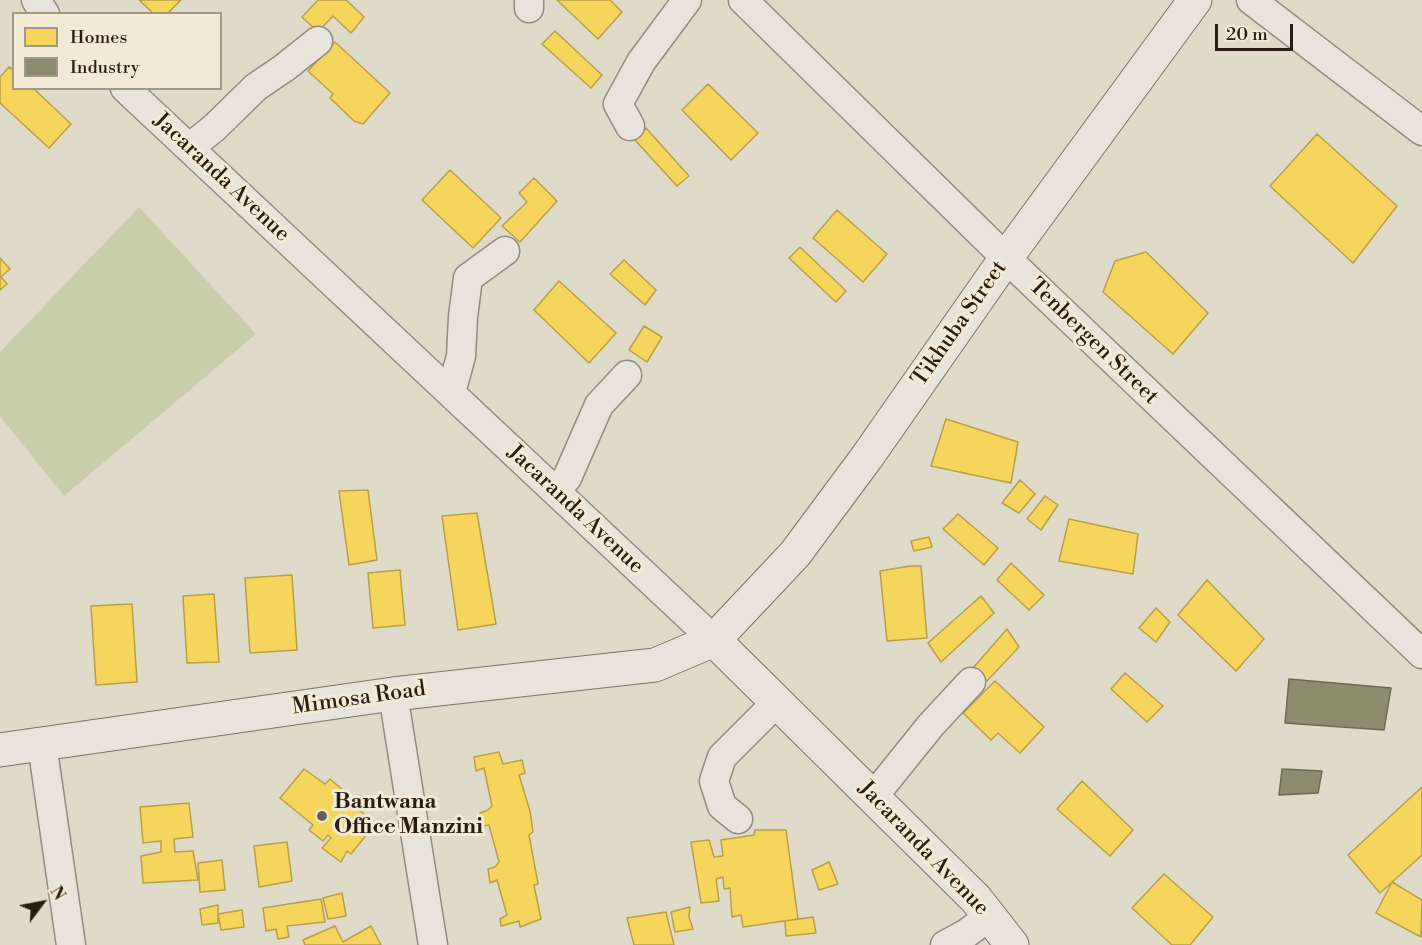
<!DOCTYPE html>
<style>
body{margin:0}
#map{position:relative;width:1422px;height:945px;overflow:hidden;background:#e0dac8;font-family:"Libre Bodoni",serif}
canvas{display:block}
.legend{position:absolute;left:12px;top:12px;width:210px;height:78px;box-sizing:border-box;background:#f2ead5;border:2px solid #a19888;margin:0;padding:8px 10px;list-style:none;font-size:18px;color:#281c14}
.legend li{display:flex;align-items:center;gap:12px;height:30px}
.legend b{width:30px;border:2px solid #a19888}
.north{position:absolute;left:12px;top:873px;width:60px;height:60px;-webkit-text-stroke:4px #f2ead5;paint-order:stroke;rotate:58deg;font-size:16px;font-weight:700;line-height:24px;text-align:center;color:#281c14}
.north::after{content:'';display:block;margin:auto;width:21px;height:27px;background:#281c14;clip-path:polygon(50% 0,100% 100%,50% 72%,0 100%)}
.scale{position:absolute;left:1215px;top:24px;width:78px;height:27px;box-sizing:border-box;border:3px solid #281c14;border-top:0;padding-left:8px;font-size:18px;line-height:21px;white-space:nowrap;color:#281c14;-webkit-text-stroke:4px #f2ead5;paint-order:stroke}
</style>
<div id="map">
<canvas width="1422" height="945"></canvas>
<ul class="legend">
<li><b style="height:16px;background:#f6d55c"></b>Homes</li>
<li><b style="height:16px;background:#8c8c6e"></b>Industry</li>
</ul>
<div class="north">N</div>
<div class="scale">20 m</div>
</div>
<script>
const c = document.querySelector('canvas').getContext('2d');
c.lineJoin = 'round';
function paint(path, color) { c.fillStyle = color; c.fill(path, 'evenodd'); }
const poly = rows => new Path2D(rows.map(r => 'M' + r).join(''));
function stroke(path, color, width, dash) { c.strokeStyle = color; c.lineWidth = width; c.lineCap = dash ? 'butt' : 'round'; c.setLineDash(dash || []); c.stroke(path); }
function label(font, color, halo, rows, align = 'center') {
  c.font = font + ' "Libre Bodoni",serif'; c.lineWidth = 6; c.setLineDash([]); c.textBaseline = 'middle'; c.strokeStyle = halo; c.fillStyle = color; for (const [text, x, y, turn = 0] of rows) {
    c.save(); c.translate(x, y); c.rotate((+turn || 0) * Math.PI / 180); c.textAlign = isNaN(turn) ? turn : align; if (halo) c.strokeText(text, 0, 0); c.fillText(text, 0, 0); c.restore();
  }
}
const green = poly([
 [139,207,256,334,64,496,0,416,0,352]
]);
const homes = poly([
 [139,0,181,0,167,14,154,14,139,0],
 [318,0,346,0,364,17,351,33,333,16,318,32,302,17,318,0],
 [557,0,610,0,622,12,598,39,557,0],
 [555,31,602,75,591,88,542,44,555,31],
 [335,42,390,93,363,124,354,121,330,98,333,94,308,71,335,42],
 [9,67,14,70,14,88,33,88,71,124,49,148,0,103,0,77,9,67],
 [708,84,758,133,731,160,682,110,708,84],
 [646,128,689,176,677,186,634,139,646,128],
 [1317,134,1397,206,1353,263,1270,186,1317,134],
 [450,170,501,218,473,248,422,200,450,170],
 [534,178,557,201,520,242,502,226,527,202,519,193,534,178],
 [837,210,887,254,863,282,813,238,837,210],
 [800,247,846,291,836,302,789,258,800,247],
 [1146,252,1208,313,1173,354,1103,292,1115,261,1146,252],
 [0,258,10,269,1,277,7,284,0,290,0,258],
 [624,260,656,290,645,305,610,274,624,260],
 [559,281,616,333,589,363,534,310,559,281],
 [644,326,662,337,647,362,629,350,644,326],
 [946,419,1018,442,1011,483,931,466,946,419],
 [1020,480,1035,494,1019,513,1002,503,1020,480],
 [368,490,377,560,349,565,339,491,368,490],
 [1045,496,1058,505,1041,530,1027,519,1045,496],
 [477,513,496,624,458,630,442,516,477,513],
 [958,514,998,548,984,565,943,529,958,514],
 [1069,519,1138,534,1133,574,1059,561,1069,519],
 [929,537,932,547,914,551,911,541,929,537],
 [1011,563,1044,595,1029,610,997,580,1011,563],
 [910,566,921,566,927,638,887,641,880,571,910,566],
 [400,570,405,625,373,628,368,573,400,570],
 [292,575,297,650,250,653,245,578,292,575],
 [1207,580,1264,639,1236,671,1178,615,1207,580],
 [214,594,219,662,187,663,183,596,214,594],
 [981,596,994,613,941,662,928,643,981,596],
 [132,604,137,682,96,685,91,606,132,604],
 [1156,608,1170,622,1156,642,1139,628,1156,608],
 [1007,629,1019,647,987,681,973,668,1007,629],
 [1125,673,1163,706,1147,722,1111,689,1125,673],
 [995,681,1044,727,1020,753,998,733,991,740,963,713,995,681],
 [499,752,503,764,522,760,525,773,519,775,530,811,533,832,529,835,538,884,534,885,541,919,520,927,519,921,501,926,500,919,507,915,497,880,490,883,488,869,495,867,499,862,489,825,483,826,480,813,488,810,492,806,484,768,476,771,474,757,499,752],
 [304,769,325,784,330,779,356,801,353,804,375,824,351,854,347,851,341,862,322,848,331,838,328,835,323,841,309,830,313,825,280,798,304,769],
 [1082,781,1133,830,1110,856,1057,809,1082,781],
 [1422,787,1422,855,1380,893,1348,855,1422,787],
 [189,803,193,837,174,839,175,852,193,851,198,880,143,883,141,856,161,852,161,841,143,843,140,807,189,803],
 [755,830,786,830,798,919,743,927,741,915,732,917,730,888,724,889,723,877,716,879,719,901,701,903,691,842,709,840,714,857,723,856,721,840,754,835,755,830],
 [287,842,292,881,259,887,254,846,287,842],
 [222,860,225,890,200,892,198,863,222,860],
 [829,862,838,884,819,890,812,870,829,862],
 [1164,874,1213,917,1190,945,1172,945,1132,908,1164,874],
 [1392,882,1422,900,1421,937,1376,913,1392,882],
 [342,893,346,916,328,919,323,898,342,893],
 [321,899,325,922,287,926,289,937,278,939,276,929,266,931,263,908,321,899],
 [218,905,218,923,202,925,200,909,218,905],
 [690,907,689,917,693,929,675,932,671,912,690,907],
 [242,910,244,927,221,930,218,914,242,910],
 [666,912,674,945,634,945,627,918,666,912],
 [813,917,816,933,786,936,785,921,813,917],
 [335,926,343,942,371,926,381,945,305,945,303,940,335,926]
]);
const industry = poly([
 [1289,679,1391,688,1384,730,1285,723,1289,679],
 [1282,769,1322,771,1318,793,1279,795,1282,769]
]);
const street = poly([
 [36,0,45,14],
 [529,0,529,8],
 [743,0,1006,258,1422,654],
 [1251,0,1422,131],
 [125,88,714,640],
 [630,126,618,104,641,62,687,0],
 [189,148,214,128,256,87,284,68,318,41],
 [451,393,461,356,463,317,468,278,505,251],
 [554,490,567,478,599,405,627,375],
 [393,694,433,945],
 [42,744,71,945],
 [873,797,931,725,971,682],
 [738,819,722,806,714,781,722,757,777,702],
 [945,945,967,933,990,916]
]);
const secondary = poly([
 [714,640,976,899,1012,945],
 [0,750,393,694,655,665,714,640,795,554,867,457,1006,258,1195,0]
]);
const markers = [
 [322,816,6,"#685e53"]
];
const streetNames = [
 ["Jacaranda Avenue",221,178,43],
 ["Tikhuba Street",960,324,-55],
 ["Tenbergen Street",1093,342,44],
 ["Jacaranda Avenue",575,510,43],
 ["Mimosa Road",359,699,-8],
 ["Jacaranda Avenue",923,849,46]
];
const poiNames = [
 ["Bantwana",334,803],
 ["Office Manzini",334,828]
];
paint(green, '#c8cdab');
paint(homes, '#f6d55c');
stroke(homes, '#b89e46', 1.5);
paint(industry, '#8c8c6e');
stroke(industry, '#6e6a53', 1.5);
stroke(street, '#918c81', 31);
stroke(secondary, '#787268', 35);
stroke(street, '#e8e4db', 28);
stroke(secondary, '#e8e4db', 33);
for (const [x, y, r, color] of markers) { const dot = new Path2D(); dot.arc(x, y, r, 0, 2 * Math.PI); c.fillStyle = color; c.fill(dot); stroke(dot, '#f2ead5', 2); }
label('22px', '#281c14', '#f2ead5', streetNames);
label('bold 22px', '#281c14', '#f2ead5', poiNames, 'left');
</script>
